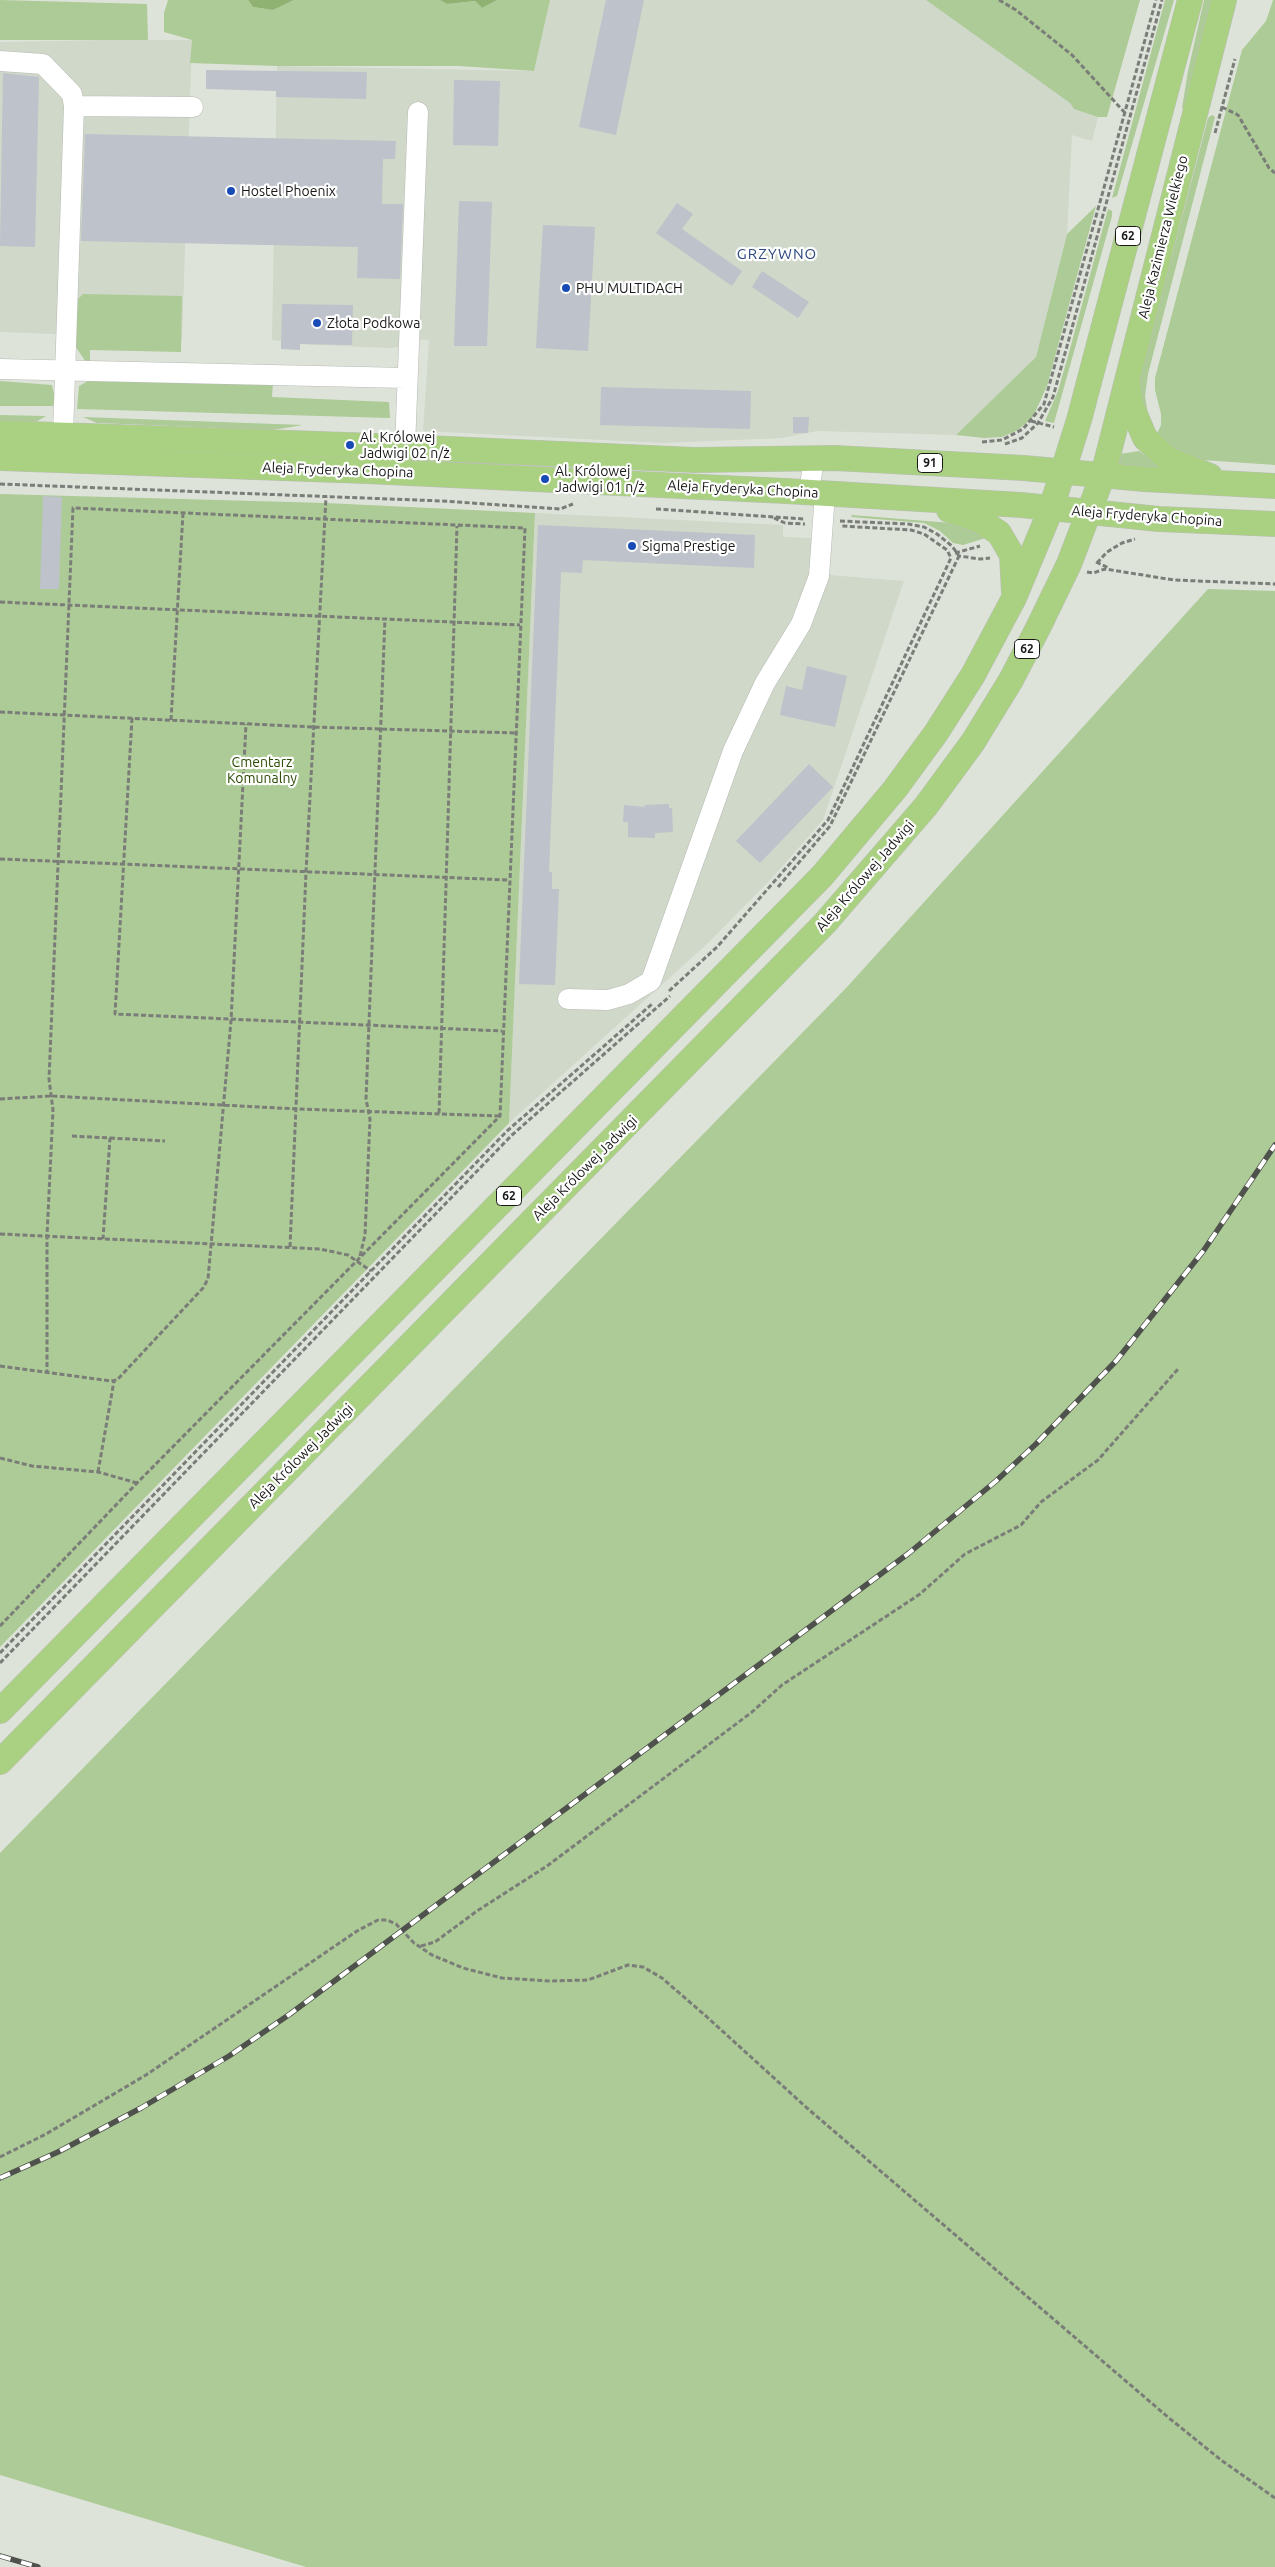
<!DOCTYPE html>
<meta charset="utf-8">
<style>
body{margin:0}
canvas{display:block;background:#dee3da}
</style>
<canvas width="1275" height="2567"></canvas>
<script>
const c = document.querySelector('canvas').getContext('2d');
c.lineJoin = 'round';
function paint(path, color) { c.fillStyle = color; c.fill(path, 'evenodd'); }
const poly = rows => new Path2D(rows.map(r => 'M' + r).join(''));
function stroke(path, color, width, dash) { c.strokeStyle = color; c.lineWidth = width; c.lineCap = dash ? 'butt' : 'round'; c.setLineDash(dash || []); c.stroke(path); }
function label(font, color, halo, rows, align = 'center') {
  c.font = font + ' Ubuntu,sans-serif'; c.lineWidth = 4.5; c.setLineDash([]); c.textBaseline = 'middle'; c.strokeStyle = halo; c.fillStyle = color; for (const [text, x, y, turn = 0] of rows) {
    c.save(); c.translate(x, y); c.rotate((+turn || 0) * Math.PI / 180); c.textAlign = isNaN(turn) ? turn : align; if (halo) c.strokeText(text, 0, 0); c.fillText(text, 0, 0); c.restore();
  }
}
const built = poly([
 [550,0,926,0,1070,103,1074,109,1098,117,1092,141,1072,135,1067,234,1036,357,956,435,817,431,782,438,663,443,423,431,429,340,399,338,398,347,389,348,300,344,300,350,281,349,281,341,272,340,277,66,534,71],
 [109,40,192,40,182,339,0,332,0,42],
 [535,513,783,525,783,537,832,539,829,575,904,581,823,820,773,877,707,944,509,1123]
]);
const green = poly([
 [0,0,147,4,148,40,0,40],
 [168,0,248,0,253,7,273,10,294,0,440,0,447,4,475,1,482,8,497,0,550,0,534,71,459,66,277,66,190,63,192,40,164,32,164,13],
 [926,0,1140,0,1107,117,1098,117,1074,109,1070,103],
 [1165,0,1174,0,1117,196,1112,198],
 [1204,0,1212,0,1184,109,1182,108,1188,71],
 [1273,0,1275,0,1275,465,1202,460,1184,457,1155,438,1161,425,1161,414,1155,390,1155,378,1242,50,1266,21],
 [1212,115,1215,117,1148,374,1145,396,1149,420,1138,400,1140,379,1208,118],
 [1096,206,1047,386,1033,417,1018,430,1002,437,984,438,956,435,1036,357,1067,234],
 [1108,209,1112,211,1112,216,1054,423,1045,421,1058,391,1068,356],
 [83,294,182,296,181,352,90,350,90,364,86,362,75,346,76,301],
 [90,380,273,383,272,397,389,402,390,418,77,409,79,386],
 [0,381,52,385,55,398,53,406,0,406],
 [0,415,46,416,34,423,0,422],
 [83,417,303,425,273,430,97,423],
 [1139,451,1159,466,1158,468,1118,465,1120,454],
 [0,494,326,503,535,513,509,1123,0,1647],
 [852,515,964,524,989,537,963,545,953,543,940,531,924,523,851,517],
 [1208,589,1275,591,1275,2567,306,2567,0,2475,0,1853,847,987]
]);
const water = poly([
 [248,0,294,0,273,10,253,7],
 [440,0,497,0,482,8,475,1,447,4]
]);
const building = poly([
 [606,0,644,0,616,135,579,127],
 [206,70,367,72,366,99,276,97,276,91,206,89],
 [3,73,39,77,35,247,0,246],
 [454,80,500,81,498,146,453,145],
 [85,134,396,141,395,159,383,159,382,204,403,204,400,279,357,278,358,247,81,241],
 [459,201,492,202,487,346,454,346],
 [677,203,693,214,682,229,742,271,732,286,656,233],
 [543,225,595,227,588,351,536,348],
 [762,271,809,302,798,318,752,287],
 [282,304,353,305,352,345,300,344,300,350,281,349],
 [601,387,751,391,750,429,600,425],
 [793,417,809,417,808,433,793,433],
 [43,496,62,497,59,589,40,589],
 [538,525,755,535,754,568,583,560,582,573,561,572,549,872,552,872,552,889,559,889,555,985,519,984],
 [807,666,847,676,835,727,780,715,786,686,802,690],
 [809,764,833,787,760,863,736,841],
 [669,804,669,808,672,808,673,832,655,833,655,838,628,837,628,822,623,822,624,805,645,807,645,805]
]);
const path = poly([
 [999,0,1016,10,1072,55,1126,114],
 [1222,107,1238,115,1269,168,1275,173],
 [1215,133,1235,59],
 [1031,421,1054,427],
 [982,442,1002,440,1023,429,1044,404,1156,0],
 [1005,444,1022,438,1038,423,1053,397,1162,0],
 [0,484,442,501,560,509,573,504],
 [656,509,804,519],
 [774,518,785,523,805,524],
 [840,521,908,524,924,527,937,534,952,546,959,556,980,559,990,558],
 [955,553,980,546],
 [1096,562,1109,568],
 [1097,563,1107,552,1122,543,1135,539],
 [1087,572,1093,573,1105,569,1174,580,1275,584],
 [0,602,520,625],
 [0,712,313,727,516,733],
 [132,718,115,1014,502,1031],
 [171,720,183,513],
 [0,859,508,880],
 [778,887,830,826,959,556],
 [669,991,717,947,828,820,951,558,947,550,924,534,911,530,841,526],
 [0,1099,51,1096,297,1109,499,1116],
 [439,1113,457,526],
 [72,1136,110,1138,103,1239],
 [110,1138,165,1141],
 [0,1234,320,1249,348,1255,371,1271],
 [290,1247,306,872,326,497],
 [360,1256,365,1235,370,1119,366,1099,385,618],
 [0,1366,111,1381,117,1380,203,1288,208,1279,231,1021,246,724],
 [0,1458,32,1466,98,1472,137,1483],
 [98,1472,114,1381],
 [0,1626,137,1483,500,1116,525,528,73,508,49,1079,53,1110,47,1236,47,1372],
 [0,1653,507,1131,652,1004],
 [0,1663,512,1135,670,996],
 [421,1946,435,1942,477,1911,547,1866,752,1712,782,1685,920,1594,965,1554,1021,1525,1041,1502,1098,1460,1178,1369],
 [0,2157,46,2134,146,2075,357,1931,378,1920,387,1920,396,1924,414,1943,432,1955,463,1968,502,1978,550,1981,588,1980,628,1965,643,1967,662,1978,707,2017,807,2108,1169,2418,1221,2460,1275,2498]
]);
const minor = poly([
 [0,61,43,64,72,94,74,106],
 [0,369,407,378],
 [63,435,74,106,193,107],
 [405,447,418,112],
 [809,492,814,458],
 [568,999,608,1000,629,994,651,981,733,751,765,683,801,624,819,576,825,493]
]);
const major = poly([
 [1128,385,1131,405,1145,438,1168,459,1210,476],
 [0,433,405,447,694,460,835,458,1024,468,1144,479,1275,486],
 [0,458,367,471,786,491,1021,505,1159,519,1275,524],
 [949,510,981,521,999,533,1012,555,1014,593],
 [0,1711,822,876,895,789,936,733,973,675,1014,598,1051,509,1079,420,1190,0],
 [0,1762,825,923,926,806,973,742,1011,680,1038,628,1069,564,1103,475,1224,0]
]);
const rail = poly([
 [0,2178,58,2152,141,2108,229,2056,290,2014,909,1553,996,1481,1036,1444,1116,1361,1204,1250,1275,1145],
 [0,2556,38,2567]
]);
const markers = [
 [231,191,5,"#194bb7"],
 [566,288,5,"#194bb7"],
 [317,323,5,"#194bb7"],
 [350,445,5,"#194bb7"],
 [545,479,5,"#194bb7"],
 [632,546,5,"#194bb7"]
];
const shields = [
 [1128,236,25],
 [930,463,25],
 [1027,649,25],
 [509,1196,25]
];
const shieldNames = [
 ["62",1128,236],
 ["91",930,463],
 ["62",1027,649],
 ["62",509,1196]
];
const poiNames = [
 ["Hostel Phoenix",241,191],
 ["PHU MULTIDACH",576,288],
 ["Złota Podkowa",327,323],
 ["Al. Królowej",360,437],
 ["Jadwigi 02 n/ż",360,453],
 ["Al. Królowej",555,471],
 ["Jadwigi 01 n/ż",555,487],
 ["Sigma Prestige",642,546]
];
const streetNames = [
 ["Aleja Kazimierza Wielkiego",1163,237,-76],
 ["Aleja Fryderyka Chopina",338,470,2],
 ["Aleja Fryderyka Chopina",743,489,3],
 ["Aleja Fryderyka Chopina",1147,516,4],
 ["Aleja Królowej Jadwigi",865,876,-49],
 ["Aleja Królowej Jadwigi",585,1168,-45],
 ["Aleja Królowej Jadwigi",301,1456,-45]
];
const parkNames = [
 ["Cmentarz",262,762],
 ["Komunalny",262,778]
];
const neighbourhoodNames = [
 ["GRZYWNO",777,254]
];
paint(built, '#cfd8c9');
paint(green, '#adcb96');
paint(water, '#8fb272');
paint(building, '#bec2ca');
stroke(minor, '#b6bab3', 21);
stroke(major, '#bebfbe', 26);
stroke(path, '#7a7d78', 3, [5, 2.5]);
stroke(minor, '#fff', 20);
stroke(major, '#aad082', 25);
stroke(rail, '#4f514d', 5.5);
stroke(rail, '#fff', 4, [11]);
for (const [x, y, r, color] of markers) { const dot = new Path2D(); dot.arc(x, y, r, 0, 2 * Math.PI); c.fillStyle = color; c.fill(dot); stroke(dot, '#fff', 2); }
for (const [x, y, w] of shields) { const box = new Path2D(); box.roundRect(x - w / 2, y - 9.5, w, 19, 4); c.fillStyle = '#fff'; c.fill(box); stroke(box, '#181917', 1); }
label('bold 12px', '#181917', null, shieldNames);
label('14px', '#181917', '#fff', poiNames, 'left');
label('14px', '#181917', '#fff', streetNames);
label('14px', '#2b4a02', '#fff', parkNames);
c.letterSpacing = '1px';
label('15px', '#2c4880', '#fff', neighbourhoodNames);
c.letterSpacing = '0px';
</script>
